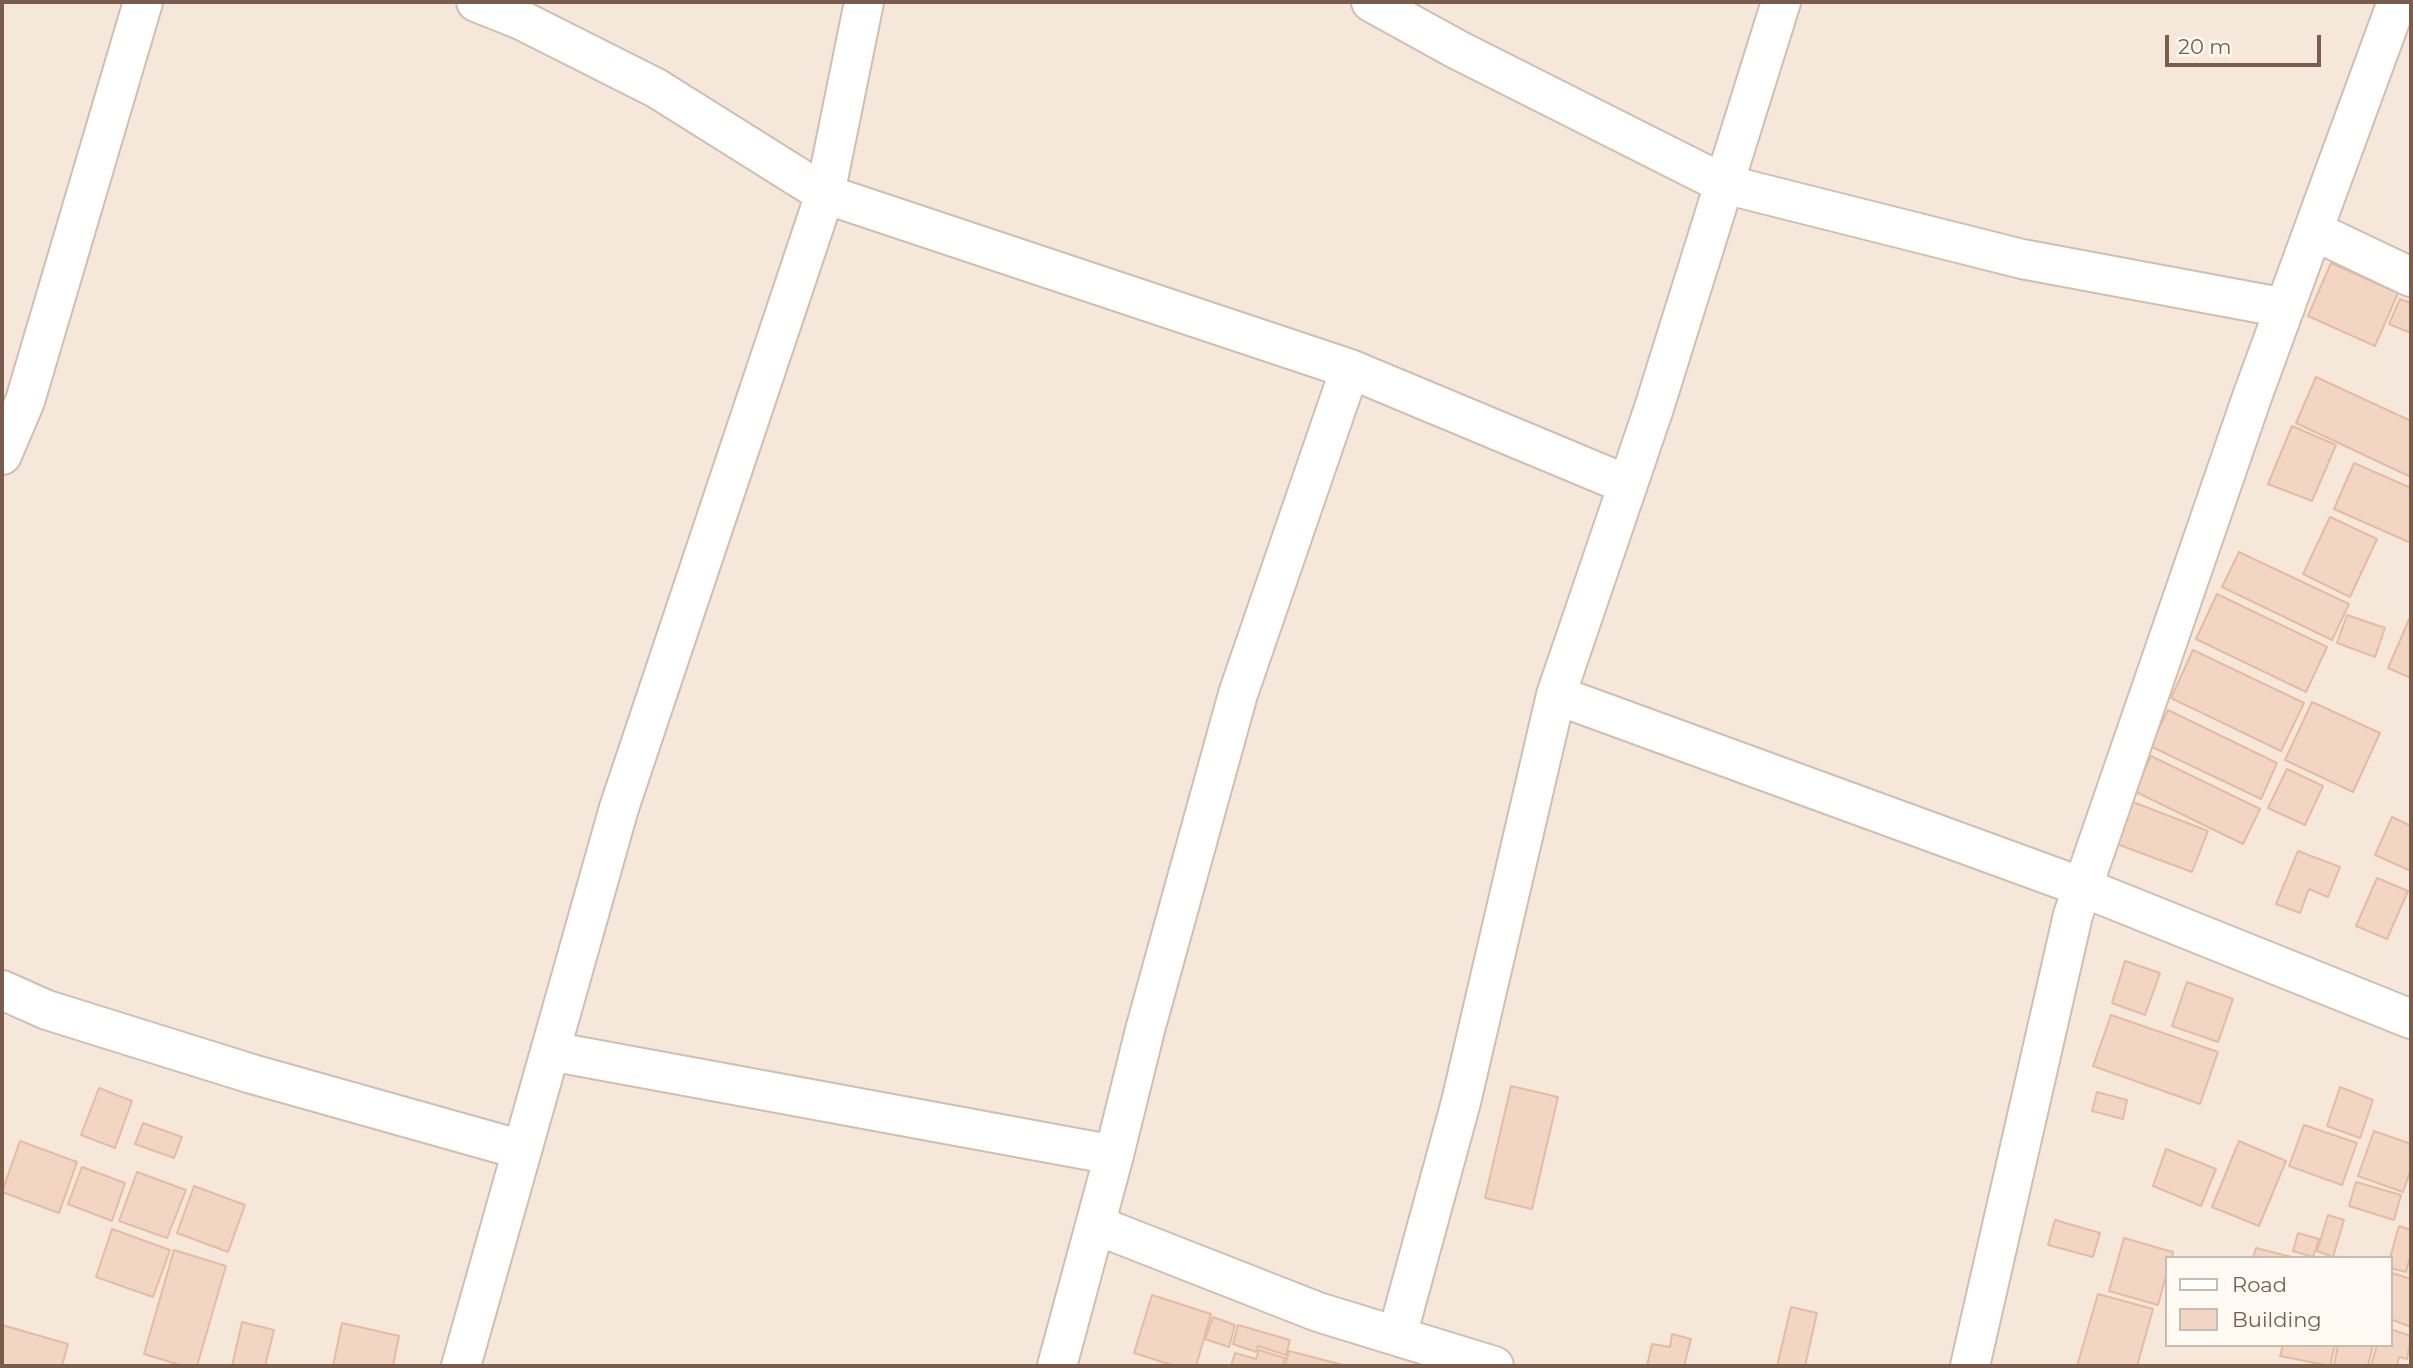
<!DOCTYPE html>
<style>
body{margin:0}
#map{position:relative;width:2413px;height:1368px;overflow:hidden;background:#fdf6ec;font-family:Montserrat,sans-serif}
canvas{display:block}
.frame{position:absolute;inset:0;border:4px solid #7a5c4d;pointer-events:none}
.legend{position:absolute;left:2165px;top:1256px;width:228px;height:91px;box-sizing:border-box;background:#fffaf3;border:2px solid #cabbb1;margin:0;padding:9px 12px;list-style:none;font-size:21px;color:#7a5c4d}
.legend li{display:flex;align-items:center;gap:14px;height:35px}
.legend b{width:35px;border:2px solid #cabbb1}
.scale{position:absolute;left:2165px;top:35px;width:156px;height:32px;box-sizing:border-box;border:4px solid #7a5c4d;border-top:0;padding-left:9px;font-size:21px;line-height:24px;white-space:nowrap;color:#7a5c4d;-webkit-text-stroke:5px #fffaf3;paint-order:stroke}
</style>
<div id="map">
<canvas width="2413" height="1368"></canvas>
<div class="frame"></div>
<ul class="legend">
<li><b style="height:9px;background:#fff"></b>Road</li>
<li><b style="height:19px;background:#f3d5c3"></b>Building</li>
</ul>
<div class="scale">20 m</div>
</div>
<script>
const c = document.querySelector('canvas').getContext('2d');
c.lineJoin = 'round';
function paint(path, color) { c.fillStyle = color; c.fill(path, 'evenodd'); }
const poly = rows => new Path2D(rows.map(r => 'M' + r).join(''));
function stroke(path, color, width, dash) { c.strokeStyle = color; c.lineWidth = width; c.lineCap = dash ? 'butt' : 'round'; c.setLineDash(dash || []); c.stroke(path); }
const residential = poly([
 [2,2,2411,2,2411,1366,2,1366],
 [2166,1258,2390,1258,2390,1345,2166,1345]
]);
const building = poly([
 [2331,263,2398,293,2375,346,2308,316,2331,263],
 [2400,299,2411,303,2411,333,2389,324,2400,299],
 [2316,377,2411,421,2411,477,2296,423,2316,377],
 [2292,426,2336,445,2312,501,2268,484,2292,426],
 [2354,463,2411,488,2411,543,2334,509,2354,463],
 [2330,517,2377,539,2350,597,2303,574,2330,517],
 [2239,552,2349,604,2332,640,2222,587,2239,552],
 [2217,594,2327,647,2306,692,2196,639,2217,594],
 [2347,615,2385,628,2375,657,2337,643,2347,615],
 [2411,615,2411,678,2388,668,2411,615],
 [2193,650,2304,703,2281,751,2171,698,2193,650],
 [2312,702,2380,733,2353,792,2285,760,2312,702],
 [2168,710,2277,763,2261,799,2150,746,2168,710],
 [2151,756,2260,809,2243,844,2134,791,2151,756],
 [2287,769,2323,786,2305,825,2268,808,2287,769],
 [2133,802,2208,831,2192,872,2117,844,2133,802],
 [2392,817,2411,826,2411,871,2375,855,2392,817],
 [2298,851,2340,867,2328,897,2309,889,2300,913,2276,904,2298,851],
 [2377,878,2408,891,2387,939,2356,926,2377,878],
 [2125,961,2160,973,2145,1015,2112,1003,2125,961],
 [2187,982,2233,999,2218,1042,2172,1026,2187,982],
 [2111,1015,2218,1052,2200,1104,2093,1066,2111,1015],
 [1511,1086,1558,1097,1532,1209,1485,1198,1511,1086],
 [2340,1087,2373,1100,2360,1138,2327,1126,2340,1087],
 [99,1088,132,1101,115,1148,81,1135,99,1088],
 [2097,1092,2127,1100,2123,1119,2092,1111,2097,1092],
 [143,1123,182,1137,174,1158,135,1144,143,1123],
 [2304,1125,2357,1143,2342,1185,2289,1166,2304,1125],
 [2374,1131,2411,1144,2411,1169,2403,1192,2358,1176,2374,1131],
 [20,1141,77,1162,59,1213,2,1192,20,1141],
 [2239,1141,2286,1161,2259,1226,2212,1207,2239,1141],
 [2166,1149,2216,1169,2201,1206,2153,1186,2166,1149],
 [82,1167,125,1183,112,1221,68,1204,82,1167],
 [137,1172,186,1190,167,1238,119,1221,137,1172],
 [2356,1182,2401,1195,2394,1220,2349,1206,2356,1182],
 [194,1186,245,1205,228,1252,177,1233,194,1186],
 [2328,1215,2344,1220,2333,1257,2317,1251,2328,1215],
 [2055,1220,2100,1233,2093,1257,2048,1245,2055,1220],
 [2399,1226,2411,1230,2411,1253,2406,1272,2390,1268,2390,1258,2399,1226],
 [112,1229,170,1250,153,1297,96,1277,112,1229],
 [2298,1233,2319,1239,2313,1257,2293,1251,2298,1233],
 [2124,1238,2173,1252,2172,1258,2166,1258,2166,1276,2158,1305,2109,1291,2124,1238],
 [2256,1248,2296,1258,2253,1258,2256,1248],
 [174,1250,226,1266,197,1366,183,1366,144,1354,174,1250],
 [2392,1273,2411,1279,2411,1327,2390,1319,2390,1279,2392,1273],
 [2098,1294,2153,1309,2137,1366,2077,1366,2098,1294],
 [1152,1295,1211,1314,1196,1366,1175,1366,1134,1353,1152,1295],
 [1791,1307,1817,1313,1805,1366,1777,1366,1791,1307],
 [1213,1317,1235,1325,1229,1347,1205,1339,1213,1317],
 [242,1322,274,1330,265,1366,232,1366,242,1322],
 [342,1323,399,1336,393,1366,333,1366,342,1323],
 [2,1325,68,1344,62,1366,2,1366,2,1325],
 [1238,1325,1290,1340,1286,1355,1258,1346,1256,1352,1233,1344,1238,1325],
 [2390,1329,2411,1336,2407,1359,2399,1357,2397,1366,2371,1366,2377,1345,2390,1345,2390,1329],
 [1672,1334,1691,1339,1684,1366,1647,1366,1652,1344,1670,1347,1672,1334],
 [2283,1345,2335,1345,2330,1366,2280,1356,2283,1345],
 [2338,1345,2373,1345,2368,1366,2334,1365,2338,1345],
 [1259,1350,1285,1358,1282,1366,1231,1366,1235,1353,1256,1359,1259,1350],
 [1289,1351,1347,1366,1285,1366,1289,1351]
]);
const minor = poly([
 [476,2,521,20,656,88,825,194,1350,369,1628,485],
 [1371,2,1458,50,1724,184,2022,259,2285,308],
 [2314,231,2411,277],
 [2,455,25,401,143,2],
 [1556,695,2082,887,2411,1019],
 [2,990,47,1010,252,1074,522,1150],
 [550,1051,1114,1155],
 [1096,1225,1318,1312,1494,1366],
 [1397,1336,1461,1102,1556,695,1654,408,1781,2],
 [461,1366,619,808,825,194,864,2],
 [1057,1366,1114,1155,1145,1030,1238,694,1350,369],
 [1970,1366,2073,915,2252,397,2397,2]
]);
paint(residential, '#f5e8da');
paint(building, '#f3d5c3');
stroke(building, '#e6bba3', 2);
stroke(minor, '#d1beb0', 42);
stroke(minor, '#fff', 38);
</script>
